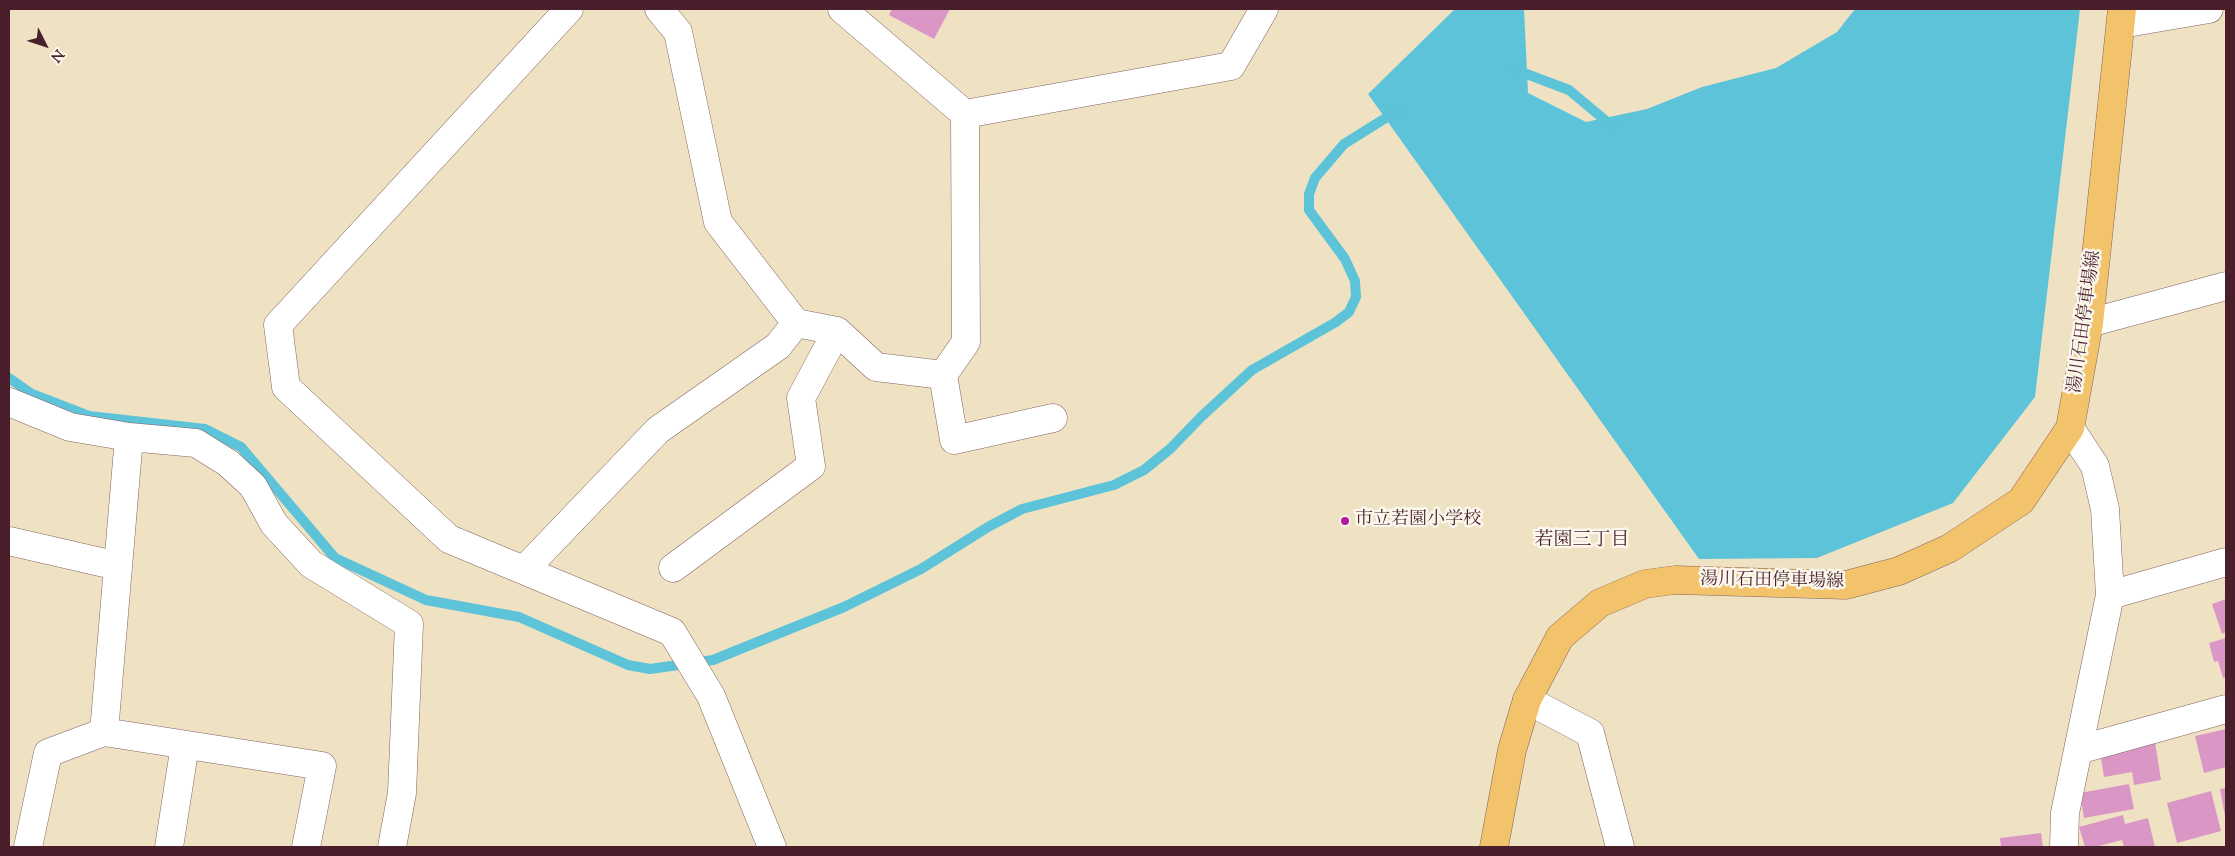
<!DOCTYPE html>
<meta charset="utf-8">
<style>
body{margin:0}
#map{position:relative;width:2235px;height:856px;overflow:hidden;background:#efe2c3;font-family:"Sorts Mill Goudy",serif}
canvas{display:block}
.frame{position:absolute;inset:0;border:10px solid #4a1f2b;pointer-events:none}
.north{position:absolute;left:20px;top:20px;width:50px;height:50px;-webkit-text-stroke:4px #fbf7ec;paint-order:stroke;rotate:131deg;font-size:14px;font-weight:700;line-height:20px;text-align:center;color:#4a1f2b}
.north::after{content:'';display:block;margin:auto;width:18px;height:22px;background:#4a1f2b;clip-path:polygon(50% 0,100% 100%,50% 72%,0 100%)}
</style>
<div id="map">
<canvas width="2235" height="856"></canvas>
<div class="frame"></div>
<div class="north">N</div>
</div>
<script>
const c = document.querySelector('canvas').getContext('2d');
c.lineJoin = 'round';
function paint(path, color) { c.fillStyle = color; c.fill(path, 'evenodd'); }
const poly = rows => new Path2D(rows.map(r => 'M' + r).join(''));
function stroke(path, color, width, dash) { c.strokeStyle = color; c.lineWidth = width; c.lineCap = dash ? 'butt' : 'round'; c.setLineDash(dash || []); c.stroke(path); }
function label(font, color, halo, rows, align = 'center') {
  c.font = font + ' "Sorts Mill Goudy","Noto Serif JP",serif'; c.lineWidth = 5; c.setLineDash([]); c.textBaseline = 'middle'; c.strokeStyle = halo; c.fillStyle = color; for (const [text, x, y, turn = 0] of rows) {
    c.save(); c.translate(x, y); c.rotate((+turn || 0) * Math.PI / 180); c.textAlign = isNaN(turn) ? turn : align; if (halo) c.strokeText(text, 0, 0); c.fillText(text, 0, 0); c.restore();
  }
}
const water = poly([
 [1455,9,1524,9,1528,93,1586,122,1647,109,1702,87,1776,68,1837,32,1855,9,2080,9,2035,397,1953,503,1817,558,1699,559,1368,94]
]);
const stream = poly([
 [1516,70,1569,90,1612,126],
 [9,378,32,394,89,416,205,429,241,447,335,558,426,600,519,617,628,665,650,669,713,660,844,607,921,569,988,527,1022,509,1114,485,1144,470,1170,449,1202,416,1252,370,1336,322,1349,312,1356,297,1355,281,1345,259,1309,210,1309,194,1315,178,1344,144,1397,111]
]);
const building = poly([
 [892,9,950,9,934,39,889,15],
 [2226,599,2226,632,2222,634,2212,604],
 [2226,638,2226,677,2223,678,2218,661,2214,662,2209,643],
 [2226,729,2226,767,2204,773,2195,736],
 [2155,742,2161,780,2134,785,2132,772,2104,777,2100,752],
 [2129,784,2134,809,2084,818,2080,793],
 [2226,788,2226,816,2225,816,2220,789],
 [2211,791,2221,831,2177,843,2167,803],
 [2123,815,2125,824,2148,818,2155,847,2124,847,2122,840,2095,847,2085,847,2079,827],
 [2041,833,2043,847,2001,847,2000,838]
]);
const minor = poly([
 [569,9,278,325,286,387,449,539,672,632,711,696,772,847],
 [659,9,678,32,718,222,796,323,837,331,876,367,943,375,966,342,965,114,842,9],
 [2121,24,2209,9],
 [965,114,1231,66,1264,9],
 [2089,323,2226,286],
 [943,375,954,440,1053,418],
 [9,402,70,427,129,437,196,443,228,463,253,486,274,524,311,564,409,624,402,793,392,847],
 [9,541,118,566],
 [673,568,811,466,801,398,837,331],
 [524,570,658,430,778,346,796,323],
 [2110,595,2226,562],
 [1527,700,1590,733,1620,847],
 [104,732,322,766,306,847],
 [2078,750,2226,709],
 [28,847,48,753,104,732,129,437],
 [169,847,185,745],
 [2064,847,2065,813,2110,595,2105,509,2095,466,2070,428]
]);
const major = poly([
 [1494,847,1512,750,1527,700,1560,637,1600,603,1645,584,1675,580,1846,585,1899,571,1950,548,2021,501,2070,428,2089,323,2122,9]
]);
const markers = [
 [1345,521,5,"#b5179e"]
];
const streetNames = [
 ["湯川石田停車場線",2086,322,-82],
 ["湯川石田停車場線",1772,582,1]
];
const poiNames = [
 ["市立若園小学校",1355,521]
];
const neighbourhoodNames = [
 ["若園三丁目",1582,542]
];
paint(water, '#5cc3d9');
stroke(stream, '#5cc3d9', 10);
paint(building, '#da97c5');
stroke(minor, '#846360', 29);
stroke(major, '#846360', 29);
stroke(minor, '#fff', 28);
stroke(major, '#f2c36a', 28);
for (const [x, y, r, color] of markers) { const dot = new Path2D(); dot.arc(x, y, r, 0, 2 * Math.PI); c.fillStyle = color; c.fill(dot); stroke(dot, '#fbf7ec', 2); }
label('18px', '#4a1f2b', '#fbf7ec', streetNames);
label('18px', '#4a1f2b', '#fbf7ec', poiNames, 'left');
label('19px', '#4a1f2b', '#fbf7ec', neighbourhoodNames);
</script>
